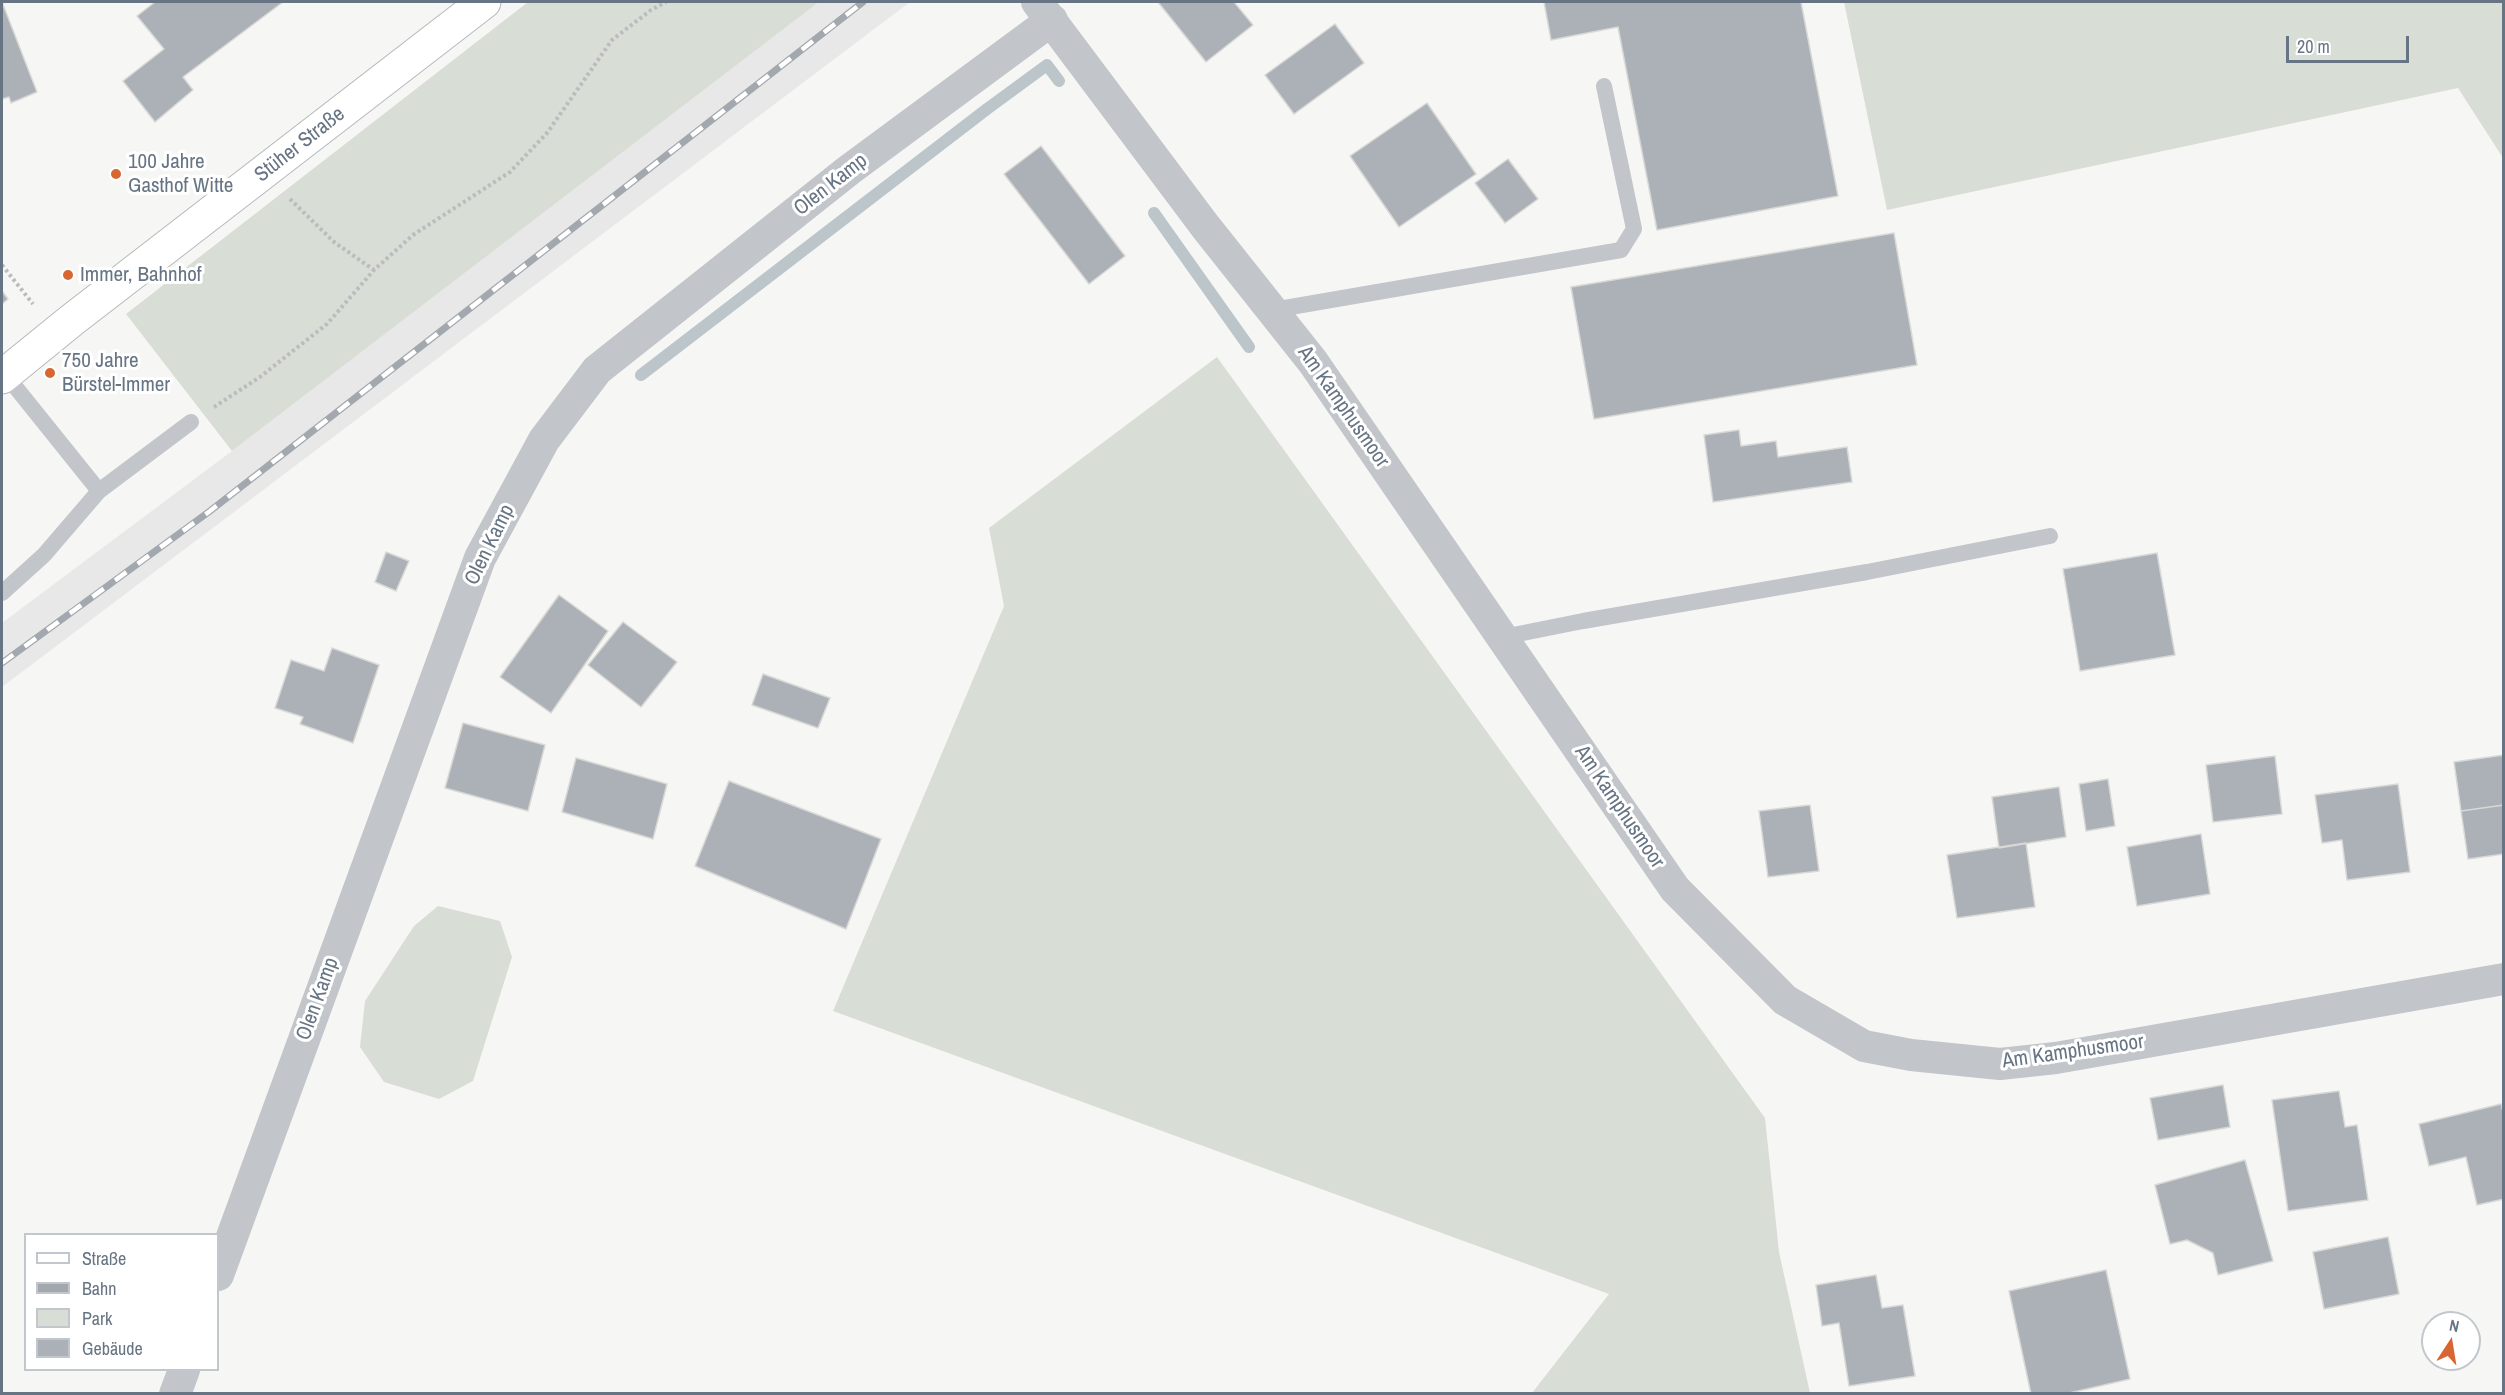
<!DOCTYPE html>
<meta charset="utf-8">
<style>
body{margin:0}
#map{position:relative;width:2505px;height:1395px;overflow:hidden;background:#f6f7f4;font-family:"Archivo Narrow",sans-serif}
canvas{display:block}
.frame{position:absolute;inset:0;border:3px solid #677483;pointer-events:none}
.legend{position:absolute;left:24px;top:1233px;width:195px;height:138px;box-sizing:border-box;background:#fff;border:2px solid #c2c7cd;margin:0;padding:8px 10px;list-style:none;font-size:18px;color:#677483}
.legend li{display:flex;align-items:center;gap:12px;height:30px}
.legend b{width:30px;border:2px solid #c2c7cd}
.north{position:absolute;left:2421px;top:1311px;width:60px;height:60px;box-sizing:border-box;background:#fff;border:2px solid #c2c7cd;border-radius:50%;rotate:12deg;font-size:16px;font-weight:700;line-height:24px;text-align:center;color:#677483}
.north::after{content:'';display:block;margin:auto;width:21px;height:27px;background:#d86632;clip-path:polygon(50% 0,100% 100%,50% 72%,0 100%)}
.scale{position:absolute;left:2286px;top:36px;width:123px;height:27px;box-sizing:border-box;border:3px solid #677483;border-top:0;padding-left:8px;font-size:18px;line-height:21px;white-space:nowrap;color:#677483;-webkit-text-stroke:4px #fff;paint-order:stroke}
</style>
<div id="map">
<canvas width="2505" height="1395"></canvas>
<div class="frame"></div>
<ul class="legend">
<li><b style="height:8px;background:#fff"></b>Straße</li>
<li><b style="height:8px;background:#a3a8ae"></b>Bahn</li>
<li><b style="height:16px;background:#d8ddd5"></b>Park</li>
<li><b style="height:16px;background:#abb1b7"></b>Gebäude</li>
</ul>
<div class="north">N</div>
<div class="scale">20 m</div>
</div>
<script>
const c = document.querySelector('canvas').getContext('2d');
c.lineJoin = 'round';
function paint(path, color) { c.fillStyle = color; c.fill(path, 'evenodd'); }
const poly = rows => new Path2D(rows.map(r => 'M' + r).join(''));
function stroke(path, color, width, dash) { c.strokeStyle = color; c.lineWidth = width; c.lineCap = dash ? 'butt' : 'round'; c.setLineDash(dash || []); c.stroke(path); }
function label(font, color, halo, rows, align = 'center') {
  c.font = font + ' "Archivo Narrow",sans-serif'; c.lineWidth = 6; c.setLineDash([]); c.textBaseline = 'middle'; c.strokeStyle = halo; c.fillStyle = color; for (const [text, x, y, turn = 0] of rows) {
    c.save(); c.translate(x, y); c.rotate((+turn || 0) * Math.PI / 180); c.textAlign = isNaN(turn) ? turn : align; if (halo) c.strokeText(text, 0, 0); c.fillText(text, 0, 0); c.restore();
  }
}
const built = poly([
 [819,2,910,2,2,687,2,623,232,451]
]);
const green = poly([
 [528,2,819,2,232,451,126,314],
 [1844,2,2503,2,2503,158,2458,88,1887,210],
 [1217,357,1765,1118,1779,1252,1810,1393,1532,1393,1609,1294,833,1011,1004,606,989,528],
 [438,906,500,921,512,957,473,1081,439,1099,384,1082,360,1047,365,1001,414,926]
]);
const stream = poly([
 [1154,213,1249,347],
 [641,375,987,109,1047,65,1059,81]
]);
const building = poly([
 [2,2,37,92,11,103,9,97,2,99,2,2],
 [155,2,283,2,183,77,193,90,155,122,123,81,164,49,137,16,155,2],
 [1158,2,1234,2,1253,25,1206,62,1158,2],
 [1544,2,1801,2,1838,196,1657,230,1618,27,1551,40,1544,2],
 [1335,24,1364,63,1294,114,1265,75,1335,24],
 [1427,103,1476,174,1399,227,1350,156,1427,103],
 [1041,146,1125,256,1089,284,1004,174,1041,146],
 [1508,159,1538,199,1505,223,1475,183,1508,159],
 [1894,233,1917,365,1594,419,1571,287,1894,233],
 [2,291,8,299,2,304,2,291],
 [1739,430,1741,446,1776,441,1778,457,1847,447,1852,482,1713,502,1704,435,1739,430],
 [386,552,409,561,396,591,375,582,386,552],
 [2157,553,2175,655,2080,671,2063,569,2157,553],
 [559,595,608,631,551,713,500,677,559,595],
 [623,622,677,662,641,707,588,665,623,622],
 [332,648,379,665,353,743,300,724,303,717,275,708,291,660,324,671,332,648],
 [763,674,830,698,818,728,752,705,763,674],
 [463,723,545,745,528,811,445,788,463,723],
 [2504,755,2504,805,2461,811,2454,762,2504,755],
 [2275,756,2282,814,2213,822,2206,765,2275,756],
 [576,758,667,784,653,839,562,812,576,758],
 [2108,779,2115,826,2086,831,2079,784,2108,779],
 [729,781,881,839,846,929,695,866,729,781],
 [2398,784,2410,872,2347,880,2342,840,2322,843,2315,795,2398,784],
 [2059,787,2066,837,1999,848,1992,797,2059,787],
 [1810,805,1819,871,1768,877,1759,811,1810,805],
 [2504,805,2504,854,2468,859,2461,811,2504,805],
 [2201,834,2210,894,2137,906,2127,847,2201,834],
 [2026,843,2035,907,1957,918,1947,855,2026,843],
 [2223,1085,2230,1127,2158,1140,2150,1098,2223,1085],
 [2339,1091,2345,1127,2357,1125,2368,1200,2288,1211,2272,1100,2339,1091],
 [2501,1104,2504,1115,2504,1199,2477,1205,2466,1157,2429,1166,2419,1124,2501,1104],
 [2245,1160,2273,1261,2218,1275,2213,1253,2187,1240,2170,1244,2155,1185,2245,1160],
 [2388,1237,2399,1294,2324,1309,2313,1252,2388,1237],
 [2106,1270,2130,1379,2065,1394,2031,1394,2009,1291,2106,1270],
 [1876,1275,1882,1308,1903,1305,1915,1376,1849,1386,1839,1323,1822,1326,1816,1285,1876,1275]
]);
const path = poly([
 [290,199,334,242,374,270],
 [2,265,33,304],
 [214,407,260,377,327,324,374,270,413,235,510,172,547,133,612,40,651,10,666,2]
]);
const lane = poly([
 [1273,310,1621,250,1634,229,1604,86],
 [5,374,99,491,191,422],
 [2,593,44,555,99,491],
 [1503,637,1583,621,1867,572,2050,536]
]);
const street = poly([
 [1037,2,1205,226,1313,362,1675,889,1785,1000,1864,1046,1911,1055,2000,1064,2056,1058,2504,979],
 [218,1275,480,558,544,440,597,370,849,170,1052,20],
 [175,1394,184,1370]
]);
const secondary = poly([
 [2,377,72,320,484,2]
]);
const rail = poly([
 [2,663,210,511,863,2]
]);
const markers = [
 [116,174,6,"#d86632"],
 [68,275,6,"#d86632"],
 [50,373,6,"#d86632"]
];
const streetNames = [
 ["Stüher Straße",300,145,-38],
 ["Olen Kamp",831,185,-38],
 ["Am Kamphusmoor",1343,407,55],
 ["Olen Kamp",490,545,-64],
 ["Am Kamphusmoor",1619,807,56],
 ["Olen Kamp",318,999,-70],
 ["Am Kamphusmoor",2073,1052,-8]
];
const poiNames = [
 ["100 Jahre",128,162],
 ["Gasthof Witte",128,186],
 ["Immer, Bahnhof",80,275],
 ["750 Jahre",62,361],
 ["Bürstel-Immer",62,385]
];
paint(built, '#e7e8e7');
paint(green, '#d8ddd5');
stroke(stream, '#bcc5ca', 12);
paint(building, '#abb1b7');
stroke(building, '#d8d8d6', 1.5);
stroke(secondary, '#b5b9bd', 35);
stroke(path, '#babcbf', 4, [3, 3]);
stroke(lane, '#c2c5c9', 16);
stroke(street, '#c2c5c9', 32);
stroke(secondary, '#fff', 33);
stroke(rail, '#a3a8ae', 7);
stroke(rail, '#fff', 4.5, [14]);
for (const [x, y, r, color] of markers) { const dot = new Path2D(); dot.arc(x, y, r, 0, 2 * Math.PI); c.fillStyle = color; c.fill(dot); stroke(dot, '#fff', 2); }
label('21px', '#677483', '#fff', streetNames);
label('21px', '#677483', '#fff', poiNames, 'left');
</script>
